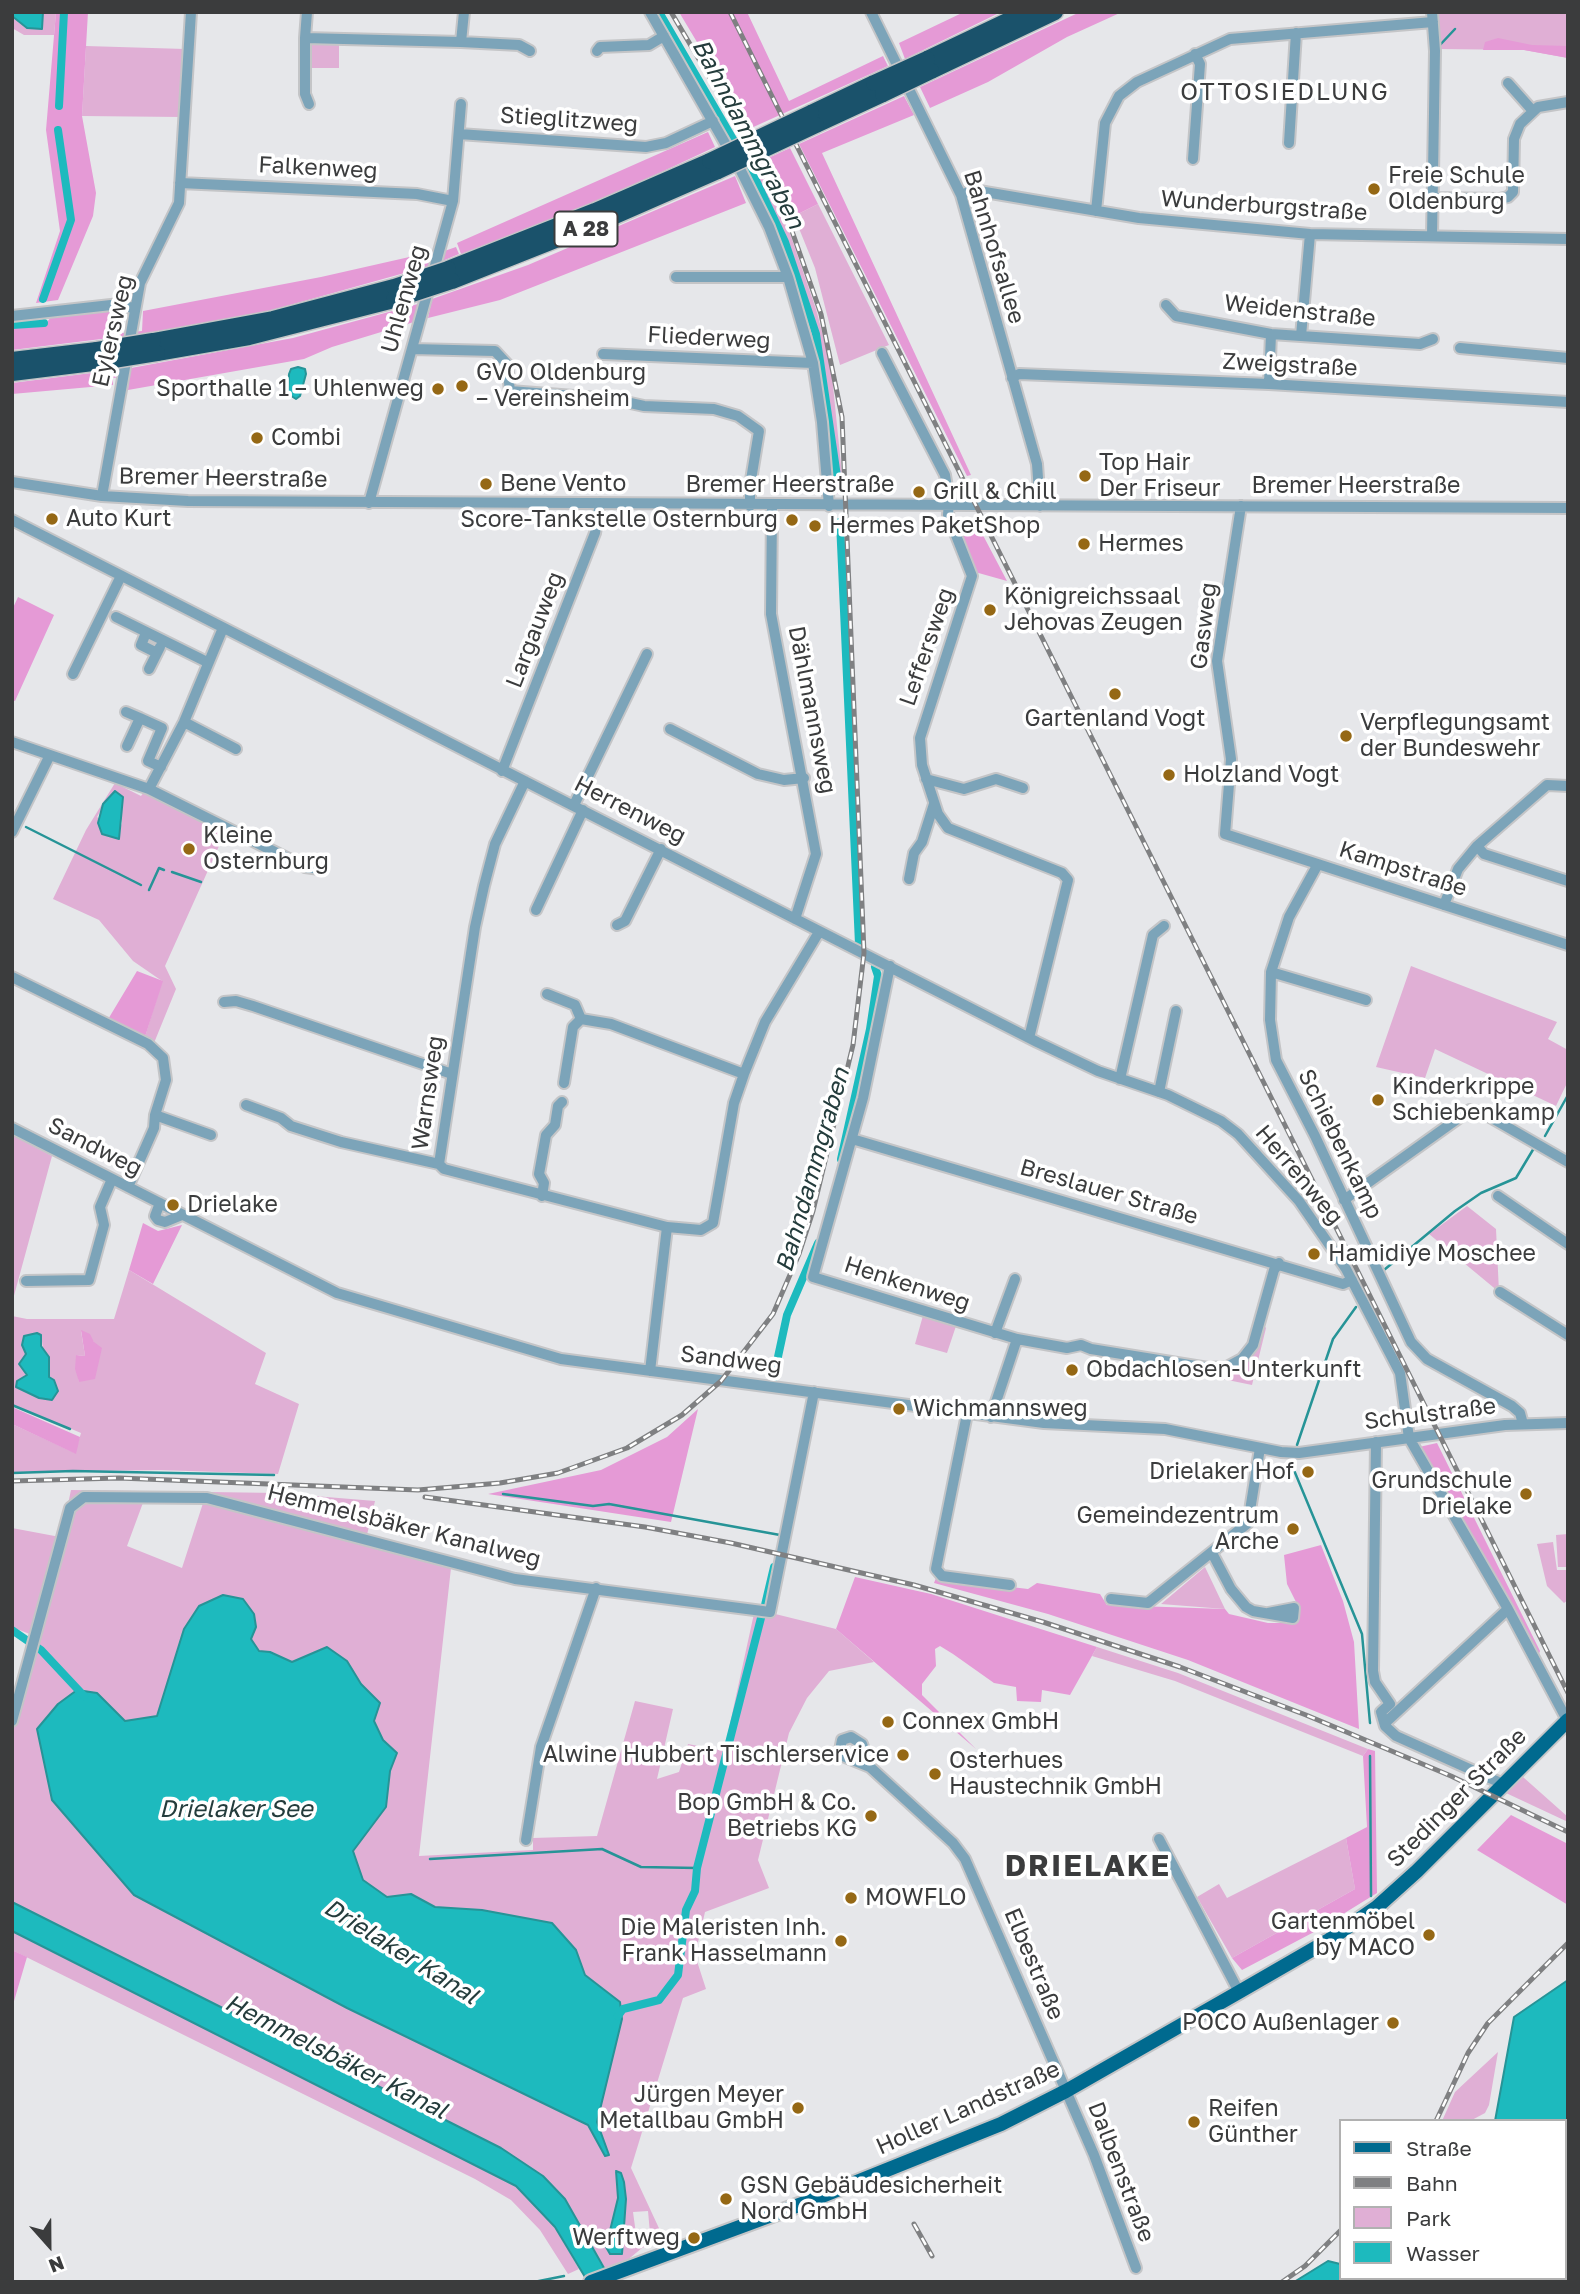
<!DOCTYPE html>
<meta charset="utf-8">
<style>
body{margin:0}
#map{position:relative;width:1580px;height:2294px;overflow:hidden;background:#e6e7ea;font-family:"Golos Text",sans-serif}
canvas{display:block}
.frame{position:absolute;inset:0;border:14px solid #3b3c3d;pointer-events:none}
.legend{position:absolute;left:1339px;top:2119px;width:228px;height:161px;box-sizing:border-box;background:#fff;border:2px solid #b1b1b1;margin:0;padding:9px 12px;list-style:none;font-size:21px;color:#3b3c3d}
.legend li{display:flex;align-items:center;gap:14px;height:35px}
.legend b{width:35px;border:2px solid #b1b1b1}
.north{position:absolute;left:14px;top:2210px;width:70px;height:70px;-webkit-text-stroke:5px #fff;paint-order:stroke;rotate:159deg;font-size:19px;font-weight:700;line-height:28px;text-align:center;color:#3b3c3d}
.north::after{content:'';display:block;margin:auto;width:24px;height:32px;background:#3b3c3d;clip-path:polygon(50% 0,100% 100%,50% 72%,0 100%)}
</style>
<div id="map">
<canvas width="1580" height="2294"></canvas>
<div class="frame"></div>
<ul class="legend">
<li><b style="height:9px;background:#006a8f"></b>Straße</li>
<li><b style="height:9px;background:#7f8082"></b>Bahn</li>
<li><b style="height:19px;background:#e0afd5"></b>Park</li>
<li><b style="height:19px;background:#1dbabe"></b>Wasser</li>
</ul>
<div class="north">N</div>
</div>
<script>
const c = document.querySelector('canvas').getContext('2d');
c.lineJoin = 'round';
function paint(path, color) { c.fillStyle = color; c.fill(path, 'evenodd'); }
const poly = rows => new Path2D(rows.map(r => 'M' + r).join(''));
function stroke(path, color, width, dash) { c.strokeStyle = color; c.lineWidth = width; c.lineCap = dash ? 'butt' : 'round'; c.setLineDash(dash || []); c.stroke(path); }
function label(font, color, halo, rows, align = 'center') {
  c.font = font + ' "Golos Text",sans-serif'; c.lineWidth = 7; c.setLineDash([]); c.textBaseline = 'middle'; c.strokeStyle = halo; c.fillStyle = color; for (const [text, x, y, turn = 0] of rows) {
    c.save(); c.translate(x, y); c.rotate((+turn || 0) * Math.PI / 180); c.textAlign = isNaN(turn) ? turn : align; if (halo) c.strokeText(text, 0, 0); c.fillText(text, 0, 0); c.restore();
  }
}
const green = poly([
 [43,12,56,12,54,35,24,35,12,28,12,16,27,28,42,28],
 [1436,12,1568,12,1568,58,1524,50,1438,49],
 [311,42,339,43,339,68,310,68],
 [86,46,185,49,181,117,82,116],
 [756,164,785,219,816,309,831,366,844,495,835,493,817,363,804,312,790,269,745,169],
 [818,204,889,345,840,365,815,268,794,216],
 [115,783,141,796,149,785,228,826,165,966,176,989,154,1043,144,1040,162,981,133,961,99,920,53,899,86,830],
 [110,795,123,797,120,808,122,823,118,833,97,817],
 [1411,966,1557,1022,1548,1039,1568,1050,1568,1081,1556,1106,1435,1049,1425,1078,1376,1067],
 [12,1135,52,1156,12,1303],
 [1467,1206,1496,1229,1499,1292,1429,1234],
 [129,1270,266,1353,255,1384,299,1404,278,1474,159,1470,12,1472,12,1424,75,1453,81,1433,12,1404,12,1316,27,1319,114,1319],
 [81,1331,94,1342,79,1382,76,1355,85,1356],
 [37,1333,42,1341,43,1352,49,1357,49,1377,17,1382,27,1374,19,1364,26,1354,24,1336],
 [924,1312,957,1323,947,1353,915,1344],
 [1260,1320,1266,1328,1252,1385,1213,1377,1214,1369,1239,1362],
 [71,1490,278,1493,375,1501,366,1539,215,1495,85,1494,68,1504],
 [144,1500,127,1546,182,1568,204,1500,451,1568,419,1856,533,1850,533,1838,597,1836,635,1701,673,1709,657,1779,679,1772,688,1744,724,1751,755,1609,836,1629,874,1662,829,1671,807,1698,789,1733,758,1860,769,1888,705,1912,695,1955,706,1989,683,1998,631,2168,664,2239,642,2248,625,2262,605,2268,565,2199,543,2176,12,1902,12,1724,71,1513,84,1501],
 [256,1627,251,1639,259,1651,270,1652,292,1662,327,1647,347,1661,361,1684,380,1703,374,1721,383,1740,397,1753,390,1771,386,1807,352,1851,363,1880,387,1897,411,1894,435,1907,482,1910,576,1950,585,1975,607,1991,623,2009,597,2122,609,2155,605,2156,588,2125,347,2008,134,1895,97,1693,125,1721,157,1716,184,1629],
 [624,2182,626,2199,622,2254,606,2247,618,2198,617,2190],
 [648,2211,650,2233,636,2234,633,2212],
 [12,1528,60,1537,32,1635,12,1627],
 [1568,1534,1568,1567,1558,1567,1556,1535],
 [1553,1542,1557,1570,1568,1570,1568,1600,1564,1603,1547,1586,1537,1544],
 [1205,1567,1225,1609,1161,1604],
 [1097,1647,1178,1673,1368,1749,1363,1756,1175,1681,1092,1656],
 [1523,1777,1568,1817,1568,1822,1506,1793],
 [1346,1838,1355,1889,1232,1958,1197,1897,1219,1884,1227,1898],
 [12,1931,516,2186,555,2227,579,2269,568,2274,540,2230,511,2200,475,2179,12,1950],
 [1498,2052,1489,2105,1485,2113,1470,2121,1442,2121,1455,2092]
]);
const forest = poly([
 [56,12,88,12,82,116,96,193,93,216,58,300,36,303,60,231,46,130],
 [679,12,747,12,789,101,883,56,888,66,749,129],
 [964,12,1001,12,905,59,899,43],
 [1080,12,1122,12,1067,37,988,82,930,108,920,87],
 [1498,38,1532,45,1568,46,1568,58,1524,50,1483,50,1485,42],
 [904,96,914,115,822,153,971,475,967,476,799,144],
 [708,132,715,147,574,213,461,254,457,243],
 [790,148,818,204,794,216,766,159],
 [735,176,746,203,500,300,428,318,432,299,528,265],
 [456,247,459,254,433,265,258,314,142,334,12,350,12,328,45,325,50,318,107,311,119,313,124,323,123,333,142,331,143,311,321,277,427,253,430,256],
 [418,304,414,322,332,347,304,359,128,390,129,376,113,378,113,385,12,394,12,383,131,368,293,338],
 [954,518,975,520,1007,581,975,572],
 [18,597,54,615,15,701,12,700,12,610],
 [137,971,163,981,144,1040,107,1021],
 [143,1223,158,1231,182,1225,153,1284,129,1270],
 [81,1330,90,1334,94,1342,102,1348,95,1379,79,1382,75,1369,76,1355,85,1356],
 [12,1407,80,1437,76,1454,12,1424],
 [698,1409,671,1522,488,1494,601,1470,667,1437],
 [1437,1443,1540,1651,1538,1657,1419,1447],
 [1321,1545,1343,1601,1354,1642,1359,1729,1188,1660,1048,1614,934,1583,936,1578,1028,1589,1037,1583,1100,1594,1107,1605,1225,1609,1229,1614,1268,1623,1296,1623,1296,1602,1287,1584,1284,1555],
 [855,1577,931,1594,1097,1647,1070,1695,1042,1690,1041,1702,1017,1701,1016,1687,994,1683,953,1654,940,1646,935,1649,936,1666,922,1684,922,1695,976,1749,836,1629],
 [1368,1749,1375,1751,1377,1893,1314,1932,1242,1970,1232,1958,1355,1889,1346,1838,1367,1827,1363,1756],
 [1511,1815,1568,1844,1568,1905,1477,1850],
 [12,1950,27,1957,12,2008]
]);
const water = poly([
 [12,12,43,12,42,29,27,28,12,16,12,12],
 [298,367,305,369,306,374,300,396,296,399,288,394,289,374,291,369,298,367],
 [115,791,123,797,119,839,102,834,98,823,103,804,115,791],
 [37,1333,41,1335,41,1346,49,1357,49,1377,54,1380,58,1391,52,1400,39,1398,16,1387,17,1381,27,1375,19,1364,26,1354,22,1345,24,1336,37,1333],
 [223,1595,243,1599,254,1614,256,1627,251,1639,259,1651,270,1652,292,1662,327,1647,347,1661,361,1684,380,1703,374,1721,383,1740,397,1753,390,1771,386,1807,353,1851,363,1880,387,1897,411,1894,435,1907,482,1910,552,1923,576,1950,585,1975,620,2002,622,2019,597,2122,609,2155,605,2156,588,2125,347,2008,134,1895,52,1800,37,1729,58,1704,77,1690,97,1693,125,1721,157,1716,184,1629,199,1606,223,1595],
 [12,1902,501,2148,543,2176,565,2199,612,2282,588,2282,555,2227,516,2186,12,1931,12,1902],
 [1568,1980,1568,2222,1564,2224,1564,2121,1495,2121,1514,2017,1568,1980],
 [616,2171,621,2173,624,2182,626,2199,622,2254,610,2254,606,2247,618,2198,616,2171],
 [1328,2261,1340,2264,1340,2278,1483,2278,1476,2282,1294,2282,1328,2261]
]);
const stream = poly([
 [1439,46,1455,29],
 [26,827,141,885],
 [172,872,201,882],
 [149,890,159,868,164,870],
 [1545,1136,1568,1095],
 [1384,1270,1455,1211,1481,1193,1516,1178,1534,1148],
 [12,1405,70,1429],
 [1297,1445,1333,1339,1356,1307],
 [1291,1463,1362,1634,1370,1723],
 [12,1473,73,1471,274,1475],
 [503,1494,593,1506,609,1504,780,1535],
 [1370,1756,1371,1896],
 [430,1859,602,1849,641,1867,697,1868],
 [534,2282,564,2276]
]);
const canal = poly([
 [659,12,751,170,785,242,816,334,838,483],
 [59,106,64,12],
 [43,299,71,220,58,130],
 [12,325,44,323],
 [840,522,859,944],
 [841,1159,870,1029,878,976,875,967],
 [773,1380,787,1315,818,1243],
 [765,1605,774,1567],
 [12,1630,41,1650,84,1696],
 [618,2016,623,2009,659,2000,678,1975,686,1910,695,1891,697,1868,762,1614]
]);
const minor = poly([
 [307,12,305,38,461,42,464,12],
 [650,12,741,171,769,227,788,277,813,363,822,422,829,506],
 [871,12,961,195,1037,464,1040,506],
 [1432,12,1435,51,1432,236],
 [305,38,305,94,309,104],
 [461,42,519,45,530,51],
 [597,51,600,47,649,45,664,36],
 [1508,83,1532,110],
 [459,134,646,147,666,143,713,121],
 [1289,143,1296,33],
 [1193,159,1200,64,1195,54],
 [180,183,417,194,453,201],
 [961,195,973,190,1139,218,1310,234,1568,239],
 [1431,198,1499,199,1508,197,1513,192,1514,139,1520,124,1538,107,1568,102],
 [1096,211,1105,123,1119,96,1137,82,1230,39,1433,22],
 [676,277,788,277],
 [1166,305,1176,316,1271,334,1420,344,1433,339],
 [12,316,120,304,135,309],
 [1301,336,1310,234],
 [1460,348,1568,358],
 [412,349,495,351,507,364,510,391,612,399,644,406,714,409,738,416,759,431,750,486,750,506],
 [882,353,945,475,949,500,948,515,972,576,920,738,922,765,938,814,948,828,1062,873,1068,880,1029,1038],
 [603,354,813,363],
 [1012,378,1019,374,1269,384,1568,402],
 [1269,384,1271,334],
 [12,482,102,496,188,501,1568,508],
 [102,496,140,283,179,203,191,12],
 [369,503,453,201,461,104],
 [772,506,771,614,816,854,795,919],
 [1241,506,1217,661,1231,759,1225,834,1568,945],
 [12,520,1037,1042,1098,1071,1168,1095,1221,1121,1238,1134,1299,1201,1346,1269,1400,1373,1409,1438,1508,1609,1567,1720],
 [116,617,207,662],
 [223,628,184,722,149,789,305,867,320,869],
 [146,633,141,645,157,653],
 [149,669,160,647],
 [73,674,121,576],
 [126,712,140,718,127,746],
 [140,718,162,728,148,761,161,767],
 [184,722,236,749],
 [670,729,758,774,784,780,804,778],
 [12,742,149,789],
 [502,771,595,533,600,503],
 [926,779,964,789,996,779,1023,788],
 [525,781,495,844,484,886,475,927,439,1164,444,1169,667,1227,650,1371],
 [574,805,647,654],
 [12,832,50,755],
 [1477,846,1484,854,1568,881],
 [1318,864,1289,917,1271,972,1270,1020,1276,1060,1315,1136,1411,1342,1427,1359,1512,1406,1520,1413,1523,1424],
 [909,879,914,853,922,842,934,804],
 [1444,905,1458,869,1477,846,1547,785,1568,786],
 [536,910,583,810],
 [617,925,625,921,661,849],
 [890,966,863,1098,813,1277,1017,1339,991,1417],
 [1271,972,1366,1000],
 [12,977,148,1044,163,1058,166,1080,155,1115,154,1128,128,1187],
 [547,994,575,1005,581,1019,573,1027,564,1083],
 [224,1002,236,1001,253,1006,452,1074],
 [581,1019,611,1024,744,1074],
 [1120,1079,1153,935,1164,926],
 [1159,1092,1176,1011],
 [246,1105,281,1118,291,1126,341,1142,439,1164],
 [155,1115,211,1135],
 [12,1128,337,1293,561,1359,1044,1423,1165,1429,1281,1452,1299,1453,1505,1425,1568,1423],
 [852,1139,1343,1284,1352,1280],
 [542,1196,544,1183,539,1174,546,1135,555,1125,558,1106,562,1102],
 [1498,1196,1568,1244],
 [1344,1200,1470,1110,1483,1113,1568,1162],
 [160,1203,155,1216,158,1220,165,1222,182,1215],
 [667,1227,701,1230,713,1223,734,1103,744,1074,765,1022,819,932],
 [26,1281,89,1280,104,1225,100,1207,112,1179],
 [1500,1292,1568,1335],
 [995,1333,1015,1279],
 [1017,1339,1067,1348,1081,1345,1091,1349,1208,1368,1227,1367,1242,1359,1253,1345,1274,1270,1279,1263],
 [967,1414,936,1569,942,1576,1010,1585],
 [1376,1442,1373,1671,1375,1682,1390,1704,1381,1712,1385,1726,1396,1736,1503,1784],
 [1212,1553,1231,1589,1246,1607,1253,1611,1293,1618,1294,1608,1268,1613],
 [1111,1599,1148,1603,1248,1523,1260,1448],
 [12,1721,70,1508,84,1497,207,1498,515,1579,770,1612,814,1392],
 [1385,1723,1508,1609],
 [870,1767,862,1744,851,1737,842,1740,840,1750,843,1756,870,1767,953,1843,965,1859,1094,2155,1136,2268],
 [1159,1839,1239,1992],
 [526,1840,541,1747,596,1588],
 [1564,2235,1568,2233],
 [1506,2282,1510,2278]
]);
const major = poly([
 [591,2282,807,2202,1001,2124,1066,2091,1239,1992,1329,1940,1377,1907,1417,1871,1568,1720]
]);
const highway = poly([
 [927,59,1026,12],
 [931,71,1055,12],
 [811,113,874,83],
 [816,125,883,94],
 [448,269,595,211,710,161],
 [452,281,606,220,718,171],
 [153,341,273,319,394,287],
 [157,353,249,337,394,300],
 [12,360,97,350],
 [12,373,101,362]
]);
const rail = poly([
 [730,12,1568,1693],
 [12,1481,119,1478,418,1490,500,1483,558,1473,627,1448,682,1415,721,1381,773,1314,799,1254,813,1211,853,1045,864,953,842,417,821,314,786,214,742,132,671,12],
 [425,1497,645,1527,731,1543,914,1585,1043,1622,1180,1667,1306,1715,1451,1776,1568,1832],
 [1436,2121,1468,2053,1488,2023,1568,1943],
 [914,2224,932,2256],
 [1282,2282,1305,2266,1340,2231]
]);
const highwayBridge = poly([
 [874,83,927,59],
 [883,94,931,71],
 [710,161,811,113],
 [718,171,816,125],
 [394,287,448,269],
 [394,300,452,281],
 [97,350,153,341],
 [101,362,157,353]
]);
const markers = [
 [1374,189,7,"#956815"],
 [462,386,7,"#956815"],
 [438,389,7,"#956815"],
 [257,438,7,"#956815"],
 [1085,476,7,"#956815"],
 [486,484,7,"#956815"],
 [919,492,7,"#956815"],
 [52,519,7,"#956815"],
 [792,520,7,"#956815"],
 [815,526,7,"#956815"],
 [1084,544,7,"#956815"],
 [990,610,7,"#956815"],
 [1115,694,7,"#956815"],
 [1346,736,7,"#956815"],
 [1169,775,7,"#956815"],
 [189,849,7,"#956815"],
 [1378,1100,7,"#956815"],
 [173,1205,7,"#956815"],
 [1314,1254,7,"#956815"],
 [1072,1370,7,"#956815"],
 [899,1409,7,"#956815"],
 [1308,1472,7,"#956815"],
 [1526,1494,7,"#956815"],
 [1293,1529,7,"#956815"],
 [888,1722,7,"#956815"],
 [903,1755,7,"#956815"],
 [935,1774,7,"#956815"],
 [871,1816,7,"#956815"],
 [851,1898,7,"#956815"],
 [1429,1935,7,"#956815"],
 [841,1941,7,"#956815"],
 [1393,2023,7,"#956815"],
 [798,2108,7,"#956815"],
 [1194,2122,7,"#956815"],
 [726,2199,7,"#956815"],
 [694,2238,7,"#956815"]
];
const shields = [
 [586,229,63]
];
const shieldNames = [
 ["A 28",586,229]
];
const streetNames = [
 ["Stieglitzweg",569,120,4],
 ["Falkenweg",318,168,3],
 ["Wunderburgstraße",1264,206,4],
 ["Bahnhofsallee",994,247,73],
 ["Uhlenweg",404,299,-74],
 ["Weidenstraße",1300,311,6],
 ["Eylersweg",113,331,-77],
 ["Fliederweg",709,338,3],
 ["Zweigstraße",1290,365,3],
 ["Bremer Heerstraße",223,478,1],
 ["Bremer Heerstraße",790,485],
 ["Bremer Heerstraße",1356,486],
 ["Gasweg",1204,626,-83],
 ["Largauweg",535,630,-69],
 ["Leffersweg",927,647,-71],
 ["Dählmannsweg",812,710,79],
 ["Herrenweg",630,810,27],
 ["Kampstraße",1403,869,18],
 ["Warnsweg",428,1093,-82],
 ["Schiebenkamp",1340,1144,64],
 ["Sandweg",95,1147,27],
 ["Herrenweg",1299,1175,50],
 ["Breslauer Straße",1109,1192,16],
 ["Henkenweg",907,1284,18],
 ["Sandweg",731,1360,7],
 ["Schulstraße",1430,1414,-7],
 ["Hemmelsbäker Kanalweg",404,1526,14],
 ["Stedinger Straße",1457,1798,-45],
 ["Elbestraße",1034,1964,67],
 ["Holler Landstraße",968,2108,-24],
 ["Dalbenstraße",1121,2172,69]
];
const poiNames = [
 ["Freie Schule",1388,176],
 ["Oldenburg",1388,202],
 ["GVO Oldenburg",476,373],
 ["– Vereinsheim",476,399],
 ["Sporthalle 1 – Uhlenweg",424,389,"right"],
 ["Combi",271,438],
 ["Top Hair",1099,463],
 ["Der Friseur",1099,489],
 ["Bene Vento",500,484],
 ["Grill & Chill",933,492],
 ["Auto Kurt",66,519],
 ["Score-Tankstelle Osternburg",778,520,"right"],
 ["Hermes PaketShop",829,526],
 ["Hermes",1098,544],
 ["Königreichssaal",1004,597],
 ["Jehovas Zeugen",1004,623],
 ["Gartenland Vogt",1115,719,"center"],
 ["Verpflegungsamt",1360,723],
 ["der Bundeswehr",1360,749],
 ["Holzland Vogt",1183,775],
 ["Kleine",203,836],
 ["Osternburg",203,862],
 ["Kinderkrippe",1392,1087],
 ["Schiebenkamp",1392,1113],
 ["Drielake",187,1205],
 ["Hamidiye Moschee",1328,1254],
 ["Obdachlosen-Unterkunft",1086,1370],
 ["Wichmannsweg",913,1409],
 ["Drielaker Hof",1294,1472,"right"],
 ["Grundschule",1512,1481,"right"],
 ["Drielake",1512,1507,"right"],
 ["Gemeindezentrum",1279,1516,"right"],
 ["Arche",1279,1542,"right"],
 ["Connex GmbH",902,1722],
 ["Alwine Hubbert Tischlerservice",889,1755,"right"],
 ["Osterhues",949,1761],
 ["Haustechnik GmbH",949,1787],
 ["Bop GmbH & Co.",857,1803,"right"],
 ["Betriebs KG",857,1829,"right"],
 ["MOWFLO",865,1898],
 ["Gartenmöbel",1415,1922,"right"],
 ["by MACO",1415,1948,"right"],
 ["Die Maleristen Inh.",827,1928,"right"],
 ["Frank Hasselmann",827,1954,"right"],
 ["POCO Außenlager",1379,2023,"right"],
 ["Jürgen Meyer",784,2095,"right"],
 ["Metallbau GmbH",784,2121,"right"],
 ["Reifen",1208,2109],
 ["Günther",1208,2135],
 ["GSN Gebäudesicherheit",740,2186],
 ["Nord GmbH",740,2212],
 ["Werftweg",680,2238,"right"]
];
const neighbourhoodNames = [
 ["OTTOSIEDLUNG",1285,92]
];
const waterNames = [
 ["Bahndammgraben",748,134,62],
 ["Bahndammgraben",813,1170,-74],
 ["Drielaker See",236,1809],
 ["Drielaker Kanal",401,1952,32],
 ["Hemmelsbäker Kanal",336,2057,27]
];
const districtNames = [
 ["DRIELAKE",1088,1866]
];
paint(green, '#e0afd5');
paint(forest, '#e59ad6');
paint(water, '#1dbabe');
stroke(water, '#269497', 2);
stroke(stream, '#269497', 2.5);
stroke(canal, '#1dbabe', 8);
stroke(minor, '#c4c5c7', 14);
stroke(major, '#c4c5c7', 18);
stroke(highway, '#c4c5c7', 19);
stroke(minor, '#7ca4b9', 10);
stroke(major, '#006a8f', 14);
stroke(highway, '#1a526b', 16);
stroke(rail, '#7f8082', 5);
stroke(rail, '#fff', 2.5, [8]);
stroke(highwayBridge, '#c4c5c7', 19, []);
stroke(highwayBridge, '#1a526b', 16);
for (const [x, y, r, color] of markers) { const dot = new Path2D(); dot.arc(x, y, r, 0, 2 * Math.PI); c.fillStyle = color; c.fill(dot); stroke(dot, '#fff', 2.5); }
for (const [x, y, w] of shields) { const box = new Path2D(); box.roundRect(x - w / 2, y - 17.5, w, 35, 5); c.fillStyle = '#fff'; c.fill(box); stroke(box, '#3b3c3d', 2); }
label('bold 21px', '#3b3c3d', null, shieldNames);
label('23px', '#3b3c3d', '#fff', streetNames);
label('23px', '#3b3c3d', '#fff', poiNames, 'left');
c.letterSpacing = '2px';
label('24px', '#3b3c3d', '#fff', neighbourhoodNames);
c.letterSpacing = '0px';
label('italic 24px', '#243c3c', '#fff', waterNames);
c.letterSpacing = '2px';
label('bold 30px', '#3b3c3d', '#fff', districtNames);
c.letterSpacing = '0px';
</script>
